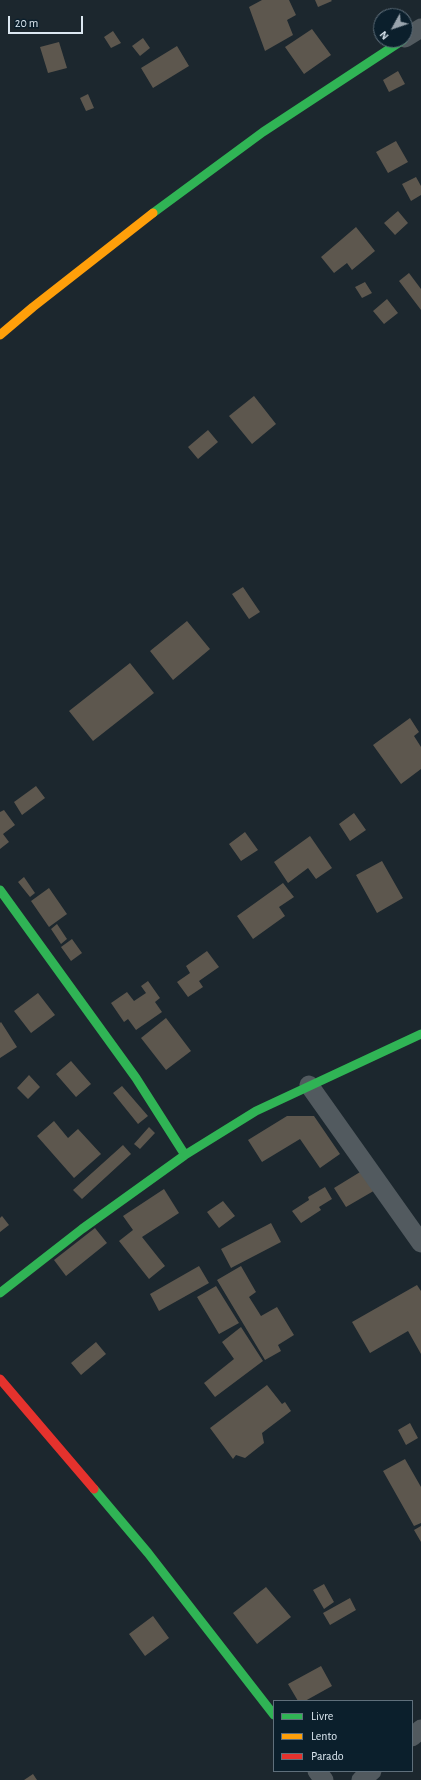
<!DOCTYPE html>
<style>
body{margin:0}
#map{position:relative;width:421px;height:1780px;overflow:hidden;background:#1c272e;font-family:"Alegreya Sans",sans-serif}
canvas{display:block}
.legend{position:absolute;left:273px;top:1700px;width:140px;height:72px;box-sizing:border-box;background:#0b1f2c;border:1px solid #5f6f7b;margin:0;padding:5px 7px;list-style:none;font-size:12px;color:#dce8f1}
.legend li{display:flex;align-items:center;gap:8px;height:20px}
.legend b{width:20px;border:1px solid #5f6f7b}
.north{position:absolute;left:373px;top:8px;width:40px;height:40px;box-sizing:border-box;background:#0b1f2c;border:1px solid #5f6f7b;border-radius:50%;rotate:230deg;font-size:11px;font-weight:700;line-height:16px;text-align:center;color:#dce8f1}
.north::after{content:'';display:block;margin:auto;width:14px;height:18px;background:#99a4ad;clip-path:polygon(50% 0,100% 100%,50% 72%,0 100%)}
.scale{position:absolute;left:8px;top:16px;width:75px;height:18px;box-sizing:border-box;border:2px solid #dce8f1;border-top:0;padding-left:5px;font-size:12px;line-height:14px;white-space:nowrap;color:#dce8f1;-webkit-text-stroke:3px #0b1f2c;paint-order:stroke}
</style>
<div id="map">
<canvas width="421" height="1780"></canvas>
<ul class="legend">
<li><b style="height:5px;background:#30b455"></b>Livre</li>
<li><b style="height:5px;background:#ff9f0a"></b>Lento</li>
<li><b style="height:5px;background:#e5322d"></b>Parado</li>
</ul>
<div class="north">N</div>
<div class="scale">20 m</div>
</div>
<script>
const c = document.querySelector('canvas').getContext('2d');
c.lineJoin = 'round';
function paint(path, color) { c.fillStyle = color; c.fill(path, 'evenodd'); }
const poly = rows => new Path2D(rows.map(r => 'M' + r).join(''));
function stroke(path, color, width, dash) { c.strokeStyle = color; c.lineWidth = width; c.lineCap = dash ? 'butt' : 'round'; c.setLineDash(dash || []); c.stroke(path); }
const building = poly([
 [262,0,289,0,296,15,287,20,293,35,265,51,249,7],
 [315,0,331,0,332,1,318,7],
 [312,29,331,55,304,74,285,47],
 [113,31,121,43,111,48,104,37],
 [143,38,150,48,140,56,132,46],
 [59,42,67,68,48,73,40,47],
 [177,46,189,66,153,88,141,68],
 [398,71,405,84,389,92,383,80],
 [88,94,94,108,86,111,80,98],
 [396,141,408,162,388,173,376,152],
 [416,177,421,186,421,195,411,201,402,184],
 [398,211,408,223,395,235,384,223],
 [356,227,375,251,352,270,347,263,334,273,321,257],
 [409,273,421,289,421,310,399,281],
 [365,282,372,293,362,298,355,287],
 [387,299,398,313,384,324,373,311],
 [254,396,276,424,252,444,229,416],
 [208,430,218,442,198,459,188,447],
 [243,587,260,612,249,619,232,594],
 [187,621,210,649,173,680,150,651],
 [130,663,154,693,93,741,69,711],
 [410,718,419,732,414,736,421,747,421,769,401,784,373,745],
 [36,786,45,798,22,815,14,802],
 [4,810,15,825,3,834,9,842,0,849,0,812],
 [354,813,366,830,350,841,339,824],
 [245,832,258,850,241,861,229,844],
 [310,836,332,868,316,879,308,868,288,883,274,862],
 [382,861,403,898,377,913,356,875],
 [24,877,35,893,30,897,18,882],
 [283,883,294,897,279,907,285,916,253,939,237,916],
 [49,888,67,914,49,927,31,901],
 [57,924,67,939,61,944,51,929],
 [72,939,82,953,71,961,61,947],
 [207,951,219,967,199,981,203,987,188,997,177,982,190,973,186,966],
 [148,981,160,998,155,1002,162,1012,136,1030,128,1019,124,1022,111,1003,127,992,134,1001,146,993,141,986],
 [38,993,55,1015,31,1033,14,1011],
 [166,1018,191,1051,166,1070,141,1038],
 [1,1022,17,1047,0,1058,0,1023],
 [71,1061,91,1084,76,1097,56,1074],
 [29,1075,40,1087,28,1099,17,1088],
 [122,1086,148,1116,138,1124,113,1093],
 [287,1116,314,1116,340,1154,320,1168,300,1139,262,1162,248,1140],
 [54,1121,68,1138,78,1129,101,1154,74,1178,37,1136],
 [149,1127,155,1133,140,1149,134,1144],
 [123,1145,131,1154,82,1199,73,1190],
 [365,1169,377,1189,346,1207,334,1188],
 [325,1187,332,1199,319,1207,321,1210,301,1223,292,1211,309,1200,308,1197],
 [164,1189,179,1213,142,1237,165,1266,149,1279,119,1241,133,1230,123,1216],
 [223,1201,235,1216,219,1228,207,1212],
 [2,1216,9,1225,0,1232,0,1218],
 [271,1223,281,1242,231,1268,221,1249],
 [95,1228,107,1243,66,1276,54,1260],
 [199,1266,209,1283,159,1311,150,1294],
 [241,1266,256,1292,249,1297,261,1316,277,1307,294,1335,278,1345,281,1351,265,1360,217,1280],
 [417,1285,421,1291,421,1354,408,1331,370,1353,352,1322],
 [216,1286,239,1323,219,1334,197,1297],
 [241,1327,263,1361,215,1397,204,1383,234,1359,222,1342],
 [96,1342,106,1354,81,1375,71,1363],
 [267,1385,282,1404,285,1402,291,1411,262,1433,264,1443,245,1458,236,1455,233,1459,210,1428],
 [410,1423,418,1438,406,1445,398,1430],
 [405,1459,421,1487,421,1523,414,1526,383,1471],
 [421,1526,421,1542,414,1530],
 [324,1584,334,1602,324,1609,313,1590],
 [266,1587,291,1617,257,1644,233,1613],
 [350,1598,356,1610,330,1625,323,1613],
 [153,1616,169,1638,145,1656,129,1634],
 [321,1666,332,1686,305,1701,298,1701,288,1684],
 [33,1774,37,1780,24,1780]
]);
const street = poly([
 [405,38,421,28],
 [309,1085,421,1243],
 [412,1737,421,1729],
 [317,1771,324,1780],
 [361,1780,372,1771]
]);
const fast = poly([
 [153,213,263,132,403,40],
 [0,890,136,1078,185,1155],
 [0,1293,82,1229,185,1155,256,1111,421,1034],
 [94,1489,148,1553,274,1715]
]);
const slow = poly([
 [0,335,33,307,153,213]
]);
const jam = poly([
 [0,1379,94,1489]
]);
paint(building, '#5d574e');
stroke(street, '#525a5f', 19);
stroke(fast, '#30b455', 9);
stroke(slow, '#ff9f0a', 9);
stroke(jam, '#e5322d', 9);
</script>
